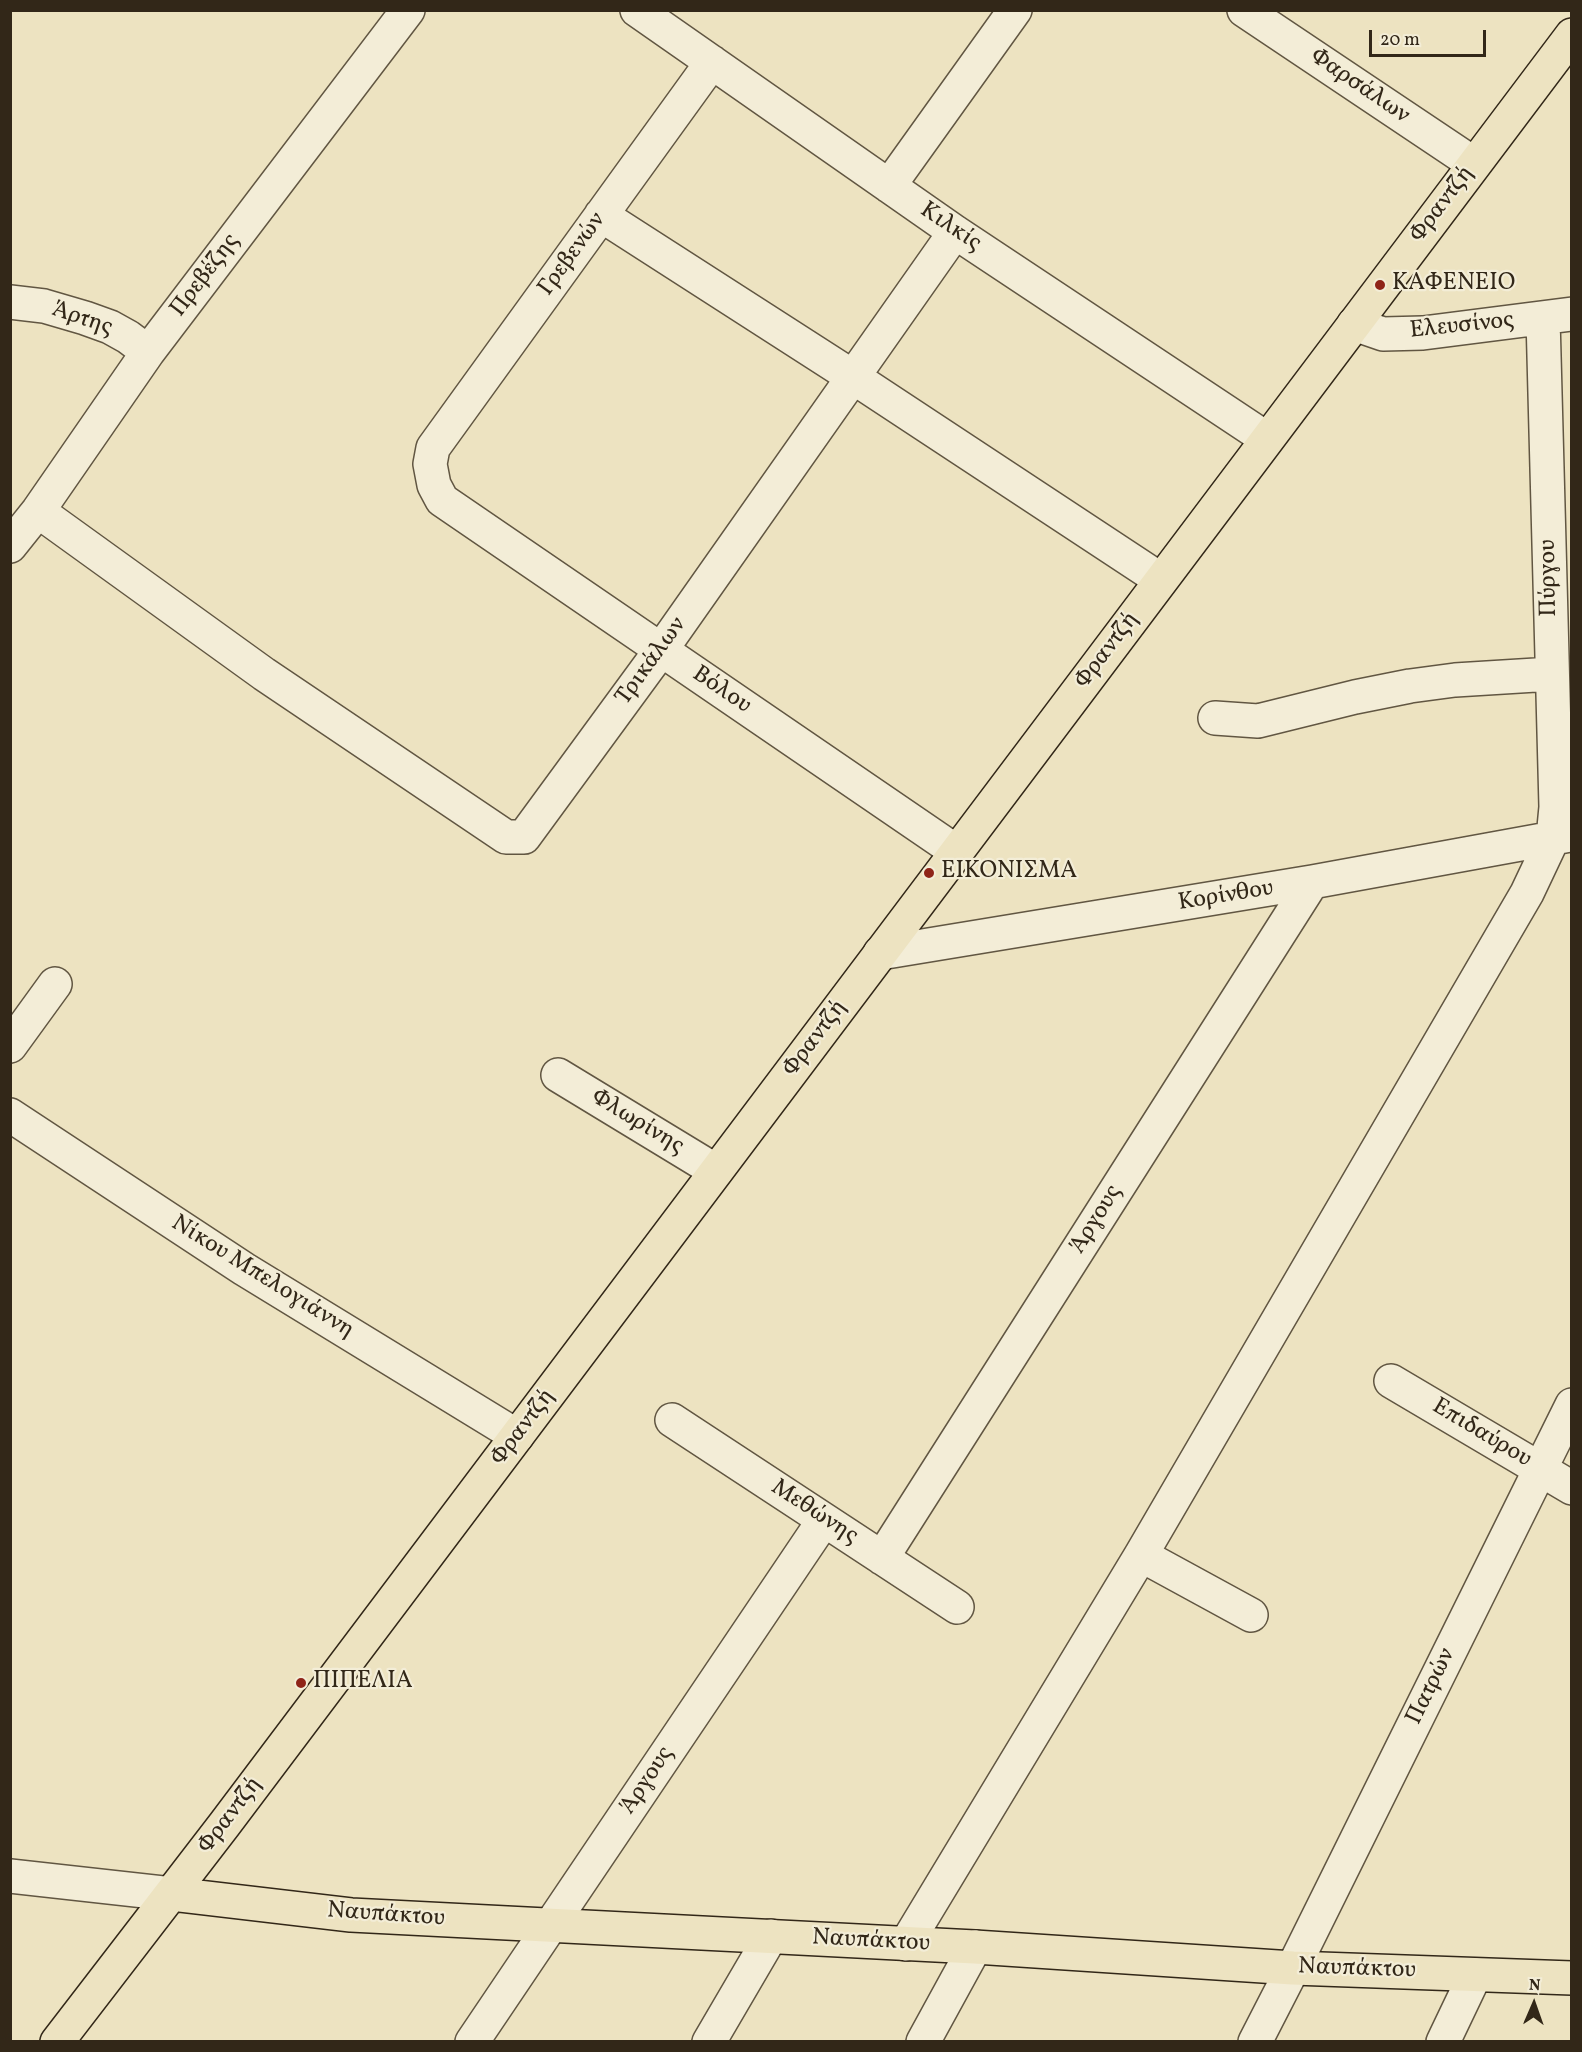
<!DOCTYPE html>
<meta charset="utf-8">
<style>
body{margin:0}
#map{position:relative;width:1582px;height:2052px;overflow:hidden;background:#ede3c1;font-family:Vollkorn,serif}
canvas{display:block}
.frame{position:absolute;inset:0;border:12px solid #322718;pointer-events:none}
.north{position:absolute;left:1504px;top:1974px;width:60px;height:60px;-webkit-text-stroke:4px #f3edd7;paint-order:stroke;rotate:2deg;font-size:16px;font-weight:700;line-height:24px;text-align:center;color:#322718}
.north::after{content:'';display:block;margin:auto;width:21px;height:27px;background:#322718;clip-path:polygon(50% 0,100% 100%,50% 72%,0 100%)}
.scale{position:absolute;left:1369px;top:30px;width:117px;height:27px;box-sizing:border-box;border:3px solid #322718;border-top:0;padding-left:8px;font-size:18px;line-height:21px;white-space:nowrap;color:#322718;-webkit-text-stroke:4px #f3edd7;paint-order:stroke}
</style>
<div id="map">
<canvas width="1582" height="2052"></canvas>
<div class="frame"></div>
<div class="north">N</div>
<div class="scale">20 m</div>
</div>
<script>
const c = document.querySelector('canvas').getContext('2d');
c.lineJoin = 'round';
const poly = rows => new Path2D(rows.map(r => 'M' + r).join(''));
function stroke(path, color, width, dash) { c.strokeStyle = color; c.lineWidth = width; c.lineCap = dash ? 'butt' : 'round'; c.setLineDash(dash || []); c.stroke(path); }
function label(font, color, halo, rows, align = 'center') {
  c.font = font + ' Vollkorn,serif'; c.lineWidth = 4.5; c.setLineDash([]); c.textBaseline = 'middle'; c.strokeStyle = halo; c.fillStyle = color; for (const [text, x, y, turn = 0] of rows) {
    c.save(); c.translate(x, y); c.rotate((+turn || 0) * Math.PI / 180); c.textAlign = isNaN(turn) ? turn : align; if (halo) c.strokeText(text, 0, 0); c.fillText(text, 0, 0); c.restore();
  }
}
const minor = poly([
 [637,10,955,232,1267,439],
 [1244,10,1474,164],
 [712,62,433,448,430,464,434,485,442,500,957,852],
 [889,186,1015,10],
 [601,215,853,377,1161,580],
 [10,302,44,306,85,318,110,327,128,337,148,352],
 [1354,324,1383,334,1423,333,1572,314],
 [38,511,264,674,506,837,524,837,661,650,955,232],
 [10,546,38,511,148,352,408,10],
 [1215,718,1258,721,1355,697,1410,686,1455,680,1552,674],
 [880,953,1312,882,1570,835],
 [10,1046,55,984],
 [558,1075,716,1171],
 [10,1115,244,1269,517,1436],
 [1391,1381,1572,1488],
 [672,1420,957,1607],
 [1141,1555,1251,1615],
 [882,1558,1312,882],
 [10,1876,172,1894],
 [906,1944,1141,1555,1527,893,1553,838,1556,807,1543,318],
 [472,2042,824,1520],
 [709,2042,771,1936],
 [923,2042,975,1947],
 [1255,2042,1293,1968,1572,1405],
 [1443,2042,1475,1975]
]);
const major = poly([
 [172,1894,351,1915,975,1947,1293,1968,1572,1978],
 [57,2042,224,1825,1572,35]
]);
const markers = [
 [1380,285,6,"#8f2418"],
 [929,873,6,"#8f2418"],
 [301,1683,6,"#8f2418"]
];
const streetNames = [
 ["Φαρσάλων",1359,87,34],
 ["Φραντζή",1443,205,-53],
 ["Κιλκίς",950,228,34],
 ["Γρεβενών",573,255,-54],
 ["Πρεβέζης",206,276,-53],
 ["Άρτης",82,320,19],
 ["Ελευσίνος",1462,327,-6],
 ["Πύργου",1550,578,-91],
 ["Φραντζή",1108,651,-53],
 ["Τρικάλων",652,662,-54],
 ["Βόλου",721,691,34],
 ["Κορίνθου",1226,897,-9],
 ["Φραντζή",816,1039,-53],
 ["Φλωρίνης",637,1123,31],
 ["Άργους",1097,1220,-58],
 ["Νίκου Μπελογιάννη",262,1278,32],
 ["Φραντζή",524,1428,-53],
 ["Επιδαύρου",1481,1434,31],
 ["Μεθώνης",814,1513,33],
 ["Πατρών",1432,1687,-64],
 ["Άργους",648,1781,-56],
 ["Φραντζή",231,1816,-53],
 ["Ναυπάκτου",386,1916,4],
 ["Ναυπάκτου",871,1942,3],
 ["Ναυπάκτου",1357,1970,2]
];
const poiNames = [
 ["ΚΑΦΕΝΕΙΟ",1392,285],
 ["ΕΙΚΟΝΙΣΜΑ",941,873],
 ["ΠΙΠΕΛΙΑ",313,1683]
];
stroke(minor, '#615642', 36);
stroke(major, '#322718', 36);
stroke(minor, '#f3edd7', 33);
stroke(major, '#ede3c1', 33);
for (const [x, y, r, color] of markers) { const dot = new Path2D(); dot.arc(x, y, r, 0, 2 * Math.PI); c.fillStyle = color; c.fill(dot); stroke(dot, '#f3edd7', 2); }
label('24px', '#322718', '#f3edd7', streetNames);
label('24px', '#322718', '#f3edd7', poiNames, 'left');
</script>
